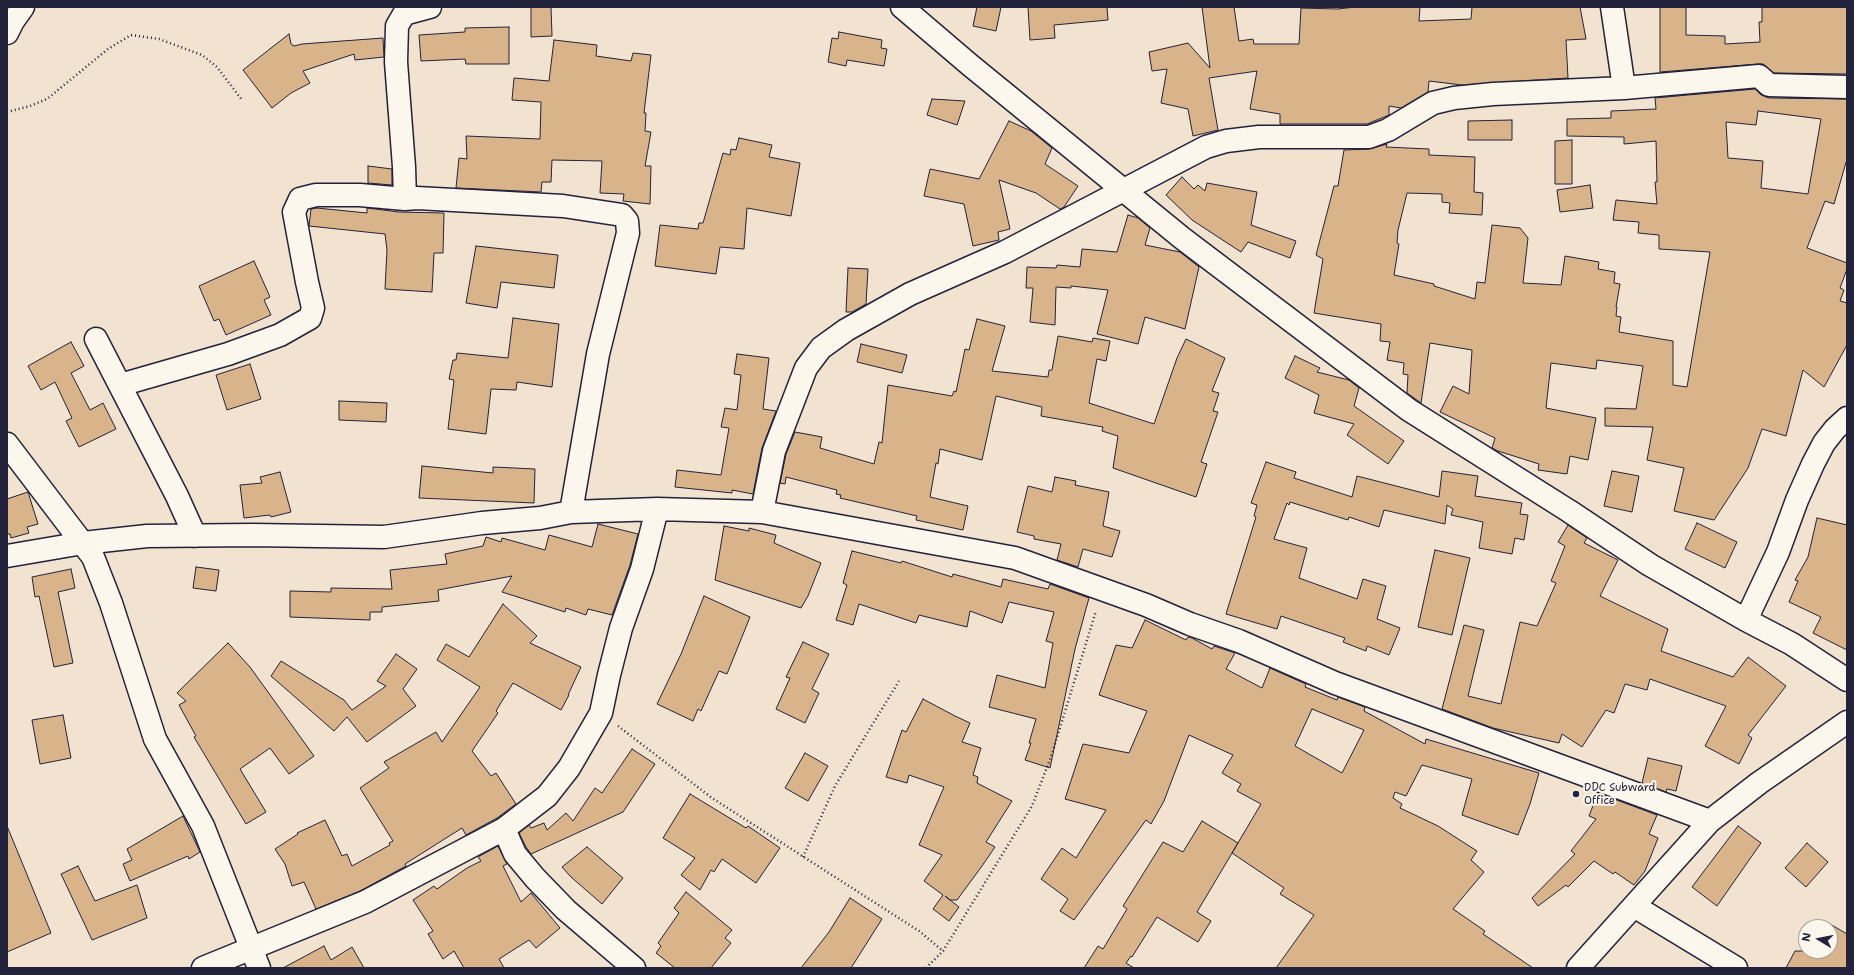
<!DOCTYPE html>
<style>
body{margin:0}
#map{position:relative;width:1854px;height:975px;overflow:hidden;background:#f1e3cf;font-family:"Shantell Sans",sans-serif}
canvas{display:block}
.frame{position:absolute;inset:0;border:8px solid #22223b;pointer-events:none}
.north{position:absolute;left:1798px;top:919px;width:40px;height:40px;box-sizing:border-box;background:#fbf7ec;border:1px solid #a4a2a5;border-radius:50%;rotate:280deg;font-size:11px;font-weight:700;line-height:16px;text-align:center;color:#22223b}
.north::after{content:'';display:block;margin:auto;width:14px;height:18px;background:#22223b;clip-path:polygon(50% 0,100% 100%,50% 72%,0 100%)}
</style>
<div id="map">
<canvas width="1854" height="975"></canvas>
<div class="frame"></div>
<div class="north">N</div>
</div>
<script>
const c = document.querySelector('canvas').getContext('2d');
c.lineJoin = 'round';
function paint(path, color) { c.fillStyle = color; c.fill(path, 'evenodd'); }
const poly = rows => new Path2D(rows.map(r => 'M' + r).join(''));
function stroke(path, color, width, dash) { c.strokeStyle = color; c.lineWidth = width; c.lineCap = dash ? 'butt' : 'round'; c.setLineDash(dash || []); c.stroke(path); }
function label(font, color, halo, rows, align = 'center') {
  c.font = font + ' "Shantell Sans",sans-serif'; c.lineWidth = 4; c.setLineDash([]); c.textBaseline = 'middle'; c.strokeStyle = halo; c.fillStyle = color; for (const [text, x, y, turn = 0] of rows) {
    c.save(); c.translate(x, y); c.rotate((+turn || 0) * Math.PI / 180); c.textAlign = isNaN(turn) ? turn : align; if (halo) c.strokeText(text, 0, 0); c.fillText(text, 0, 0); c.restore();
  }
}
const building = poly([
 [531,7,551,7,552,36,531,37,531,7],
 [977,7,1001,7,996,31,973,26,977,7],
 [1028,7,1107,7,1108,20,1054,25,1055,38,1030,40,1028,7],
 [1202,7,1234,7,1239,41,1253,39,1254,44,1299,44,1301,8,1337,9,1356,7,1420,7,1419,21,1471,19,1472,7,1580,7,1586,39,1566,40,1568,78,1462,85,1429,81,1428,92,1401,108,1389,106,1389,115,1367,124,1280,124,1280,114,1250,109,1257,71,1209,78,1218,130,1193,136,1188,109,1161,103,1167,69,1152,71,1149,52,1188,43,1210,68,1202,7],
 [1660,7,1686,7,1686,35,1725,36,1725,44,1760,42,1759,22,1762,22,1762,7,1847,7,1847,74,1774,73,1763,64,1758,64,1660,72,1660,7],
 [509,27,509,64,466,64,465,59,421,61,419,35,465,32,465,28,509,27],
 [839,32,882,40,881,48,887,49,884,66,847,60,846,66,828,62,832,38,838,39,839,32],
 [289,34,291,44,294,46,302,44,383,38,384,57,355,60,354,54,303,71,310,83,291,93,272,108,243,70,289,34],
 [554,40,597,45,596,56,631,61,633,53,651,55,644,113,646,113,645,131,651,132,645,166,651,166,650,204,623,201,624,194,600,193,602,161,552,160,551,182,542,182,541,192,456,188,459,158,467,159,466,136,540,139,541,102,512,100,514,78,549,81,554,40],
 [1755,89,1761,95,1769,98,1847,99,1847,159,1834,204,1825,201,1807,248,1847,263,1847,269,1840,288,1844,290,1840,301,1847,303,1847,345,1824,387,1803,370,1786,436,1762,429,1748,468,1714,520,1674,511,1684,468,1647,460,1653,427,1605,426,1605,408,1636,409,1643,366,1597,360,1596,369,1551,363,1546,408,1596,418,1588,460,1570,456,1567,474,1538,470,1539,464,1498,451,1492,448,1495,438,1440,412,1453,386,1469,394,1472,350,1430,343,1421,403,1407,393,1408,375,1403,374,1404,363,1387,360,1390,342,1380,341,1381,324,1314,313,1323,259,1316,255,1334,186,1338,186,1344,150,1369,149,1387,144,1386,147,1429,149,1429,155,1475,157,1474,192,1483,193,1482,215,1449,213,1450,203,1442,202,1442,194,1407,193,1398,230,1397,243,1399,244,1394,275,1434,284,1434,286,1475,299,1477,282,1485,283,1492,225,1520,228,1528,238,1523,283,1561,285,1565,256,1599,262,1598,269,1615,272,1614,283,1620,284,1616,307,1617,307,1616,316,1621,317,1619,332,1673,341,1673,385,1687,387,1710,252,1659,249,1659,235,1638,233,1639,222,1613,220,1616,200,1657,204,1655,182,1657,182,1656,141,1624,144,1624,137,1567,136,1567,119,1611,118,1611,111,1656,109,1655,98,1755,89],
 [1758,111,1821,119,1808,194,1761,188,1763,161,1728,158,1726,122,1756,125,1758,111],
 [932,99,965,101,957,125,927,115,932,99],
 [1512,120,1512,140,1468,140,1468,121,1512,120],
 [1009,121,1031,131,1052,148,1045,164,1078,186,1064,207,1060,209,1036,193,999,180,1010,229,998,232,999,240,973,246,964,204,924,196,930,169,979,179,1009,121],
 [739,138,772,145,769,157,800,163,791,216,747,208,744,249,720,247,716,274,655,266,660,225,698,229,699,223,703,223,723,153,730,155,731,149,736,150,739,138],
 [1572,140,1572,184,1555,184,1555,141,1572,140],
 [368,166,392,169,392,185,368,183,368,166],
 [1182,177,1194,189,1198,185,1205,191,1207,183,1257,192,1251,225,1296,241,1290,258,1248,242,1241,252,1192,220,1166,195,1182,177],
 [1590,185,1593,208,1560,212,1557,190,1590,185],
 [317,208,367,213,367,208,399,212,444,213,443,253,434,253,432,292,385,289,387,250,385,234,309,226,311,209,317,208],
 [1128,215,1138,218,1150,228,1145,245,1180,252,1199,267,1185,329,1145,317,1138,344,1097,334,1108,290,1071,286,1071,288,1056,287,1055,325,1030,322,1033,288,1026,288,1027,267,1056,268,1057,265,1080,267,1082,249,1117,252,1128,215],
 [476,246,558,255,554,288,501,282,497,308,466,303,476,246],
 [254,261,270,297,264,300,271,315,226,335,219,319,214,321,199,286,254,261],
 [848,268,868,269,866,304,852,312,846,312,848,268],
 [513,318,559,324,552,387,517,382,516,390,491,389,486,434,448,429,454,380,449,379,453,360,456,360,457,353,508,358,513,318],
 [977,319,1005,326,992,371,1048,377,1049,370,1052,370,1058,336,1092,342,1093,338,1110,341,1106,361,1097,359,1089,403,1154,424,1177,358,1186,339,1225,358,1212,391,1219,393,1213,411,1218,412,1201,462,1207,464,1196,497,1113,468,1118,436,1102,431,1103,427,1041,416,1042,407,996,396,982,460,940,449,938,464,936,463,930,497,968,506,963,530,916,520,917,516,840,498,841,495,836,494,837,490,786,477,785,484,780,483,786,454,795,432,822,437,820,448,874,464,879,442,882,443,888,385,952,396,954,391,956,392,965,349,969,350,977,319],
 [71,342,84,366,71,373,90,410,103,403,116,429,79,447,66,421,72,418,55,382,41,390,28,366,71,342],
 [861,344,907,355,902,373,857,362,861,344],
 [737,354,769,358,763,409,776,411,762,448,753,494,732,490,732,493,675,487,677,470,721,475,729,428,721,427,725,408,737,410,741,375,734,374,737,354],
 [1295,356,1320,368,1317,372,1349,380,1359,388,1354,406,1404,441,1388,464,1347,435,1354,424,1314,413,1319,395,1285,378,1295,356],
 [250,364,261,399,227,410,216,375,250,364],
 [339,401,387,403,386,422,339,420,339,401],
 [1266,462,1296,472,1294,478,1352,497,1357,476,1439,497,1442,471,1478,476,1475,496,1522,503,1520,514,1528,515,1524,540,1515,538,1512,554,1479,548,1483,522,1451,515,1453,509,1447,505,1445,524,1384,510,1379,527,1349,517,1348,520,1290,502,1289,505,1287,503,1274,539,1307,548,1299,578,1357,599,1363,579,1386,586,1377,619,1400,628,1389,655,1367,646,1366,651,1343,642,1345,638,1281,616,1277,629,1226,614,1256,517,1254,516,1257,505,1251,503,1266,462],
 [422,466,493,473,493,467,535,469,534,503,419,498,422,466],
 [1612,471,1639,476,1632,512,1604,506,1612,471],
 [280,472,291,512,271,517,270,515,244,518,240,485,262,483,260,477,280,472],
 [1055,477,1076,481,1075,485,1109,492,1103,526,1120,531,1112,557,1083,549,1078,567,1057,560,1061,544,1034,539,1034,536,1017,532,1028,486,1052,492,1055,477],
 [28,492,38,524,27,527,29,533,11,538,10,534,7,534,7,499,28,492],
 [1817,518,1847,525,1847,650,1813,633,1821,617,1789,602,1798,581,1795,580,1808,557,1817,518],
 [1697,523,1737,542,1725,568,1685,549,1697,523],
 [598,524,638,534,630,565,612,615,588,609,586,615,566,608,565,612,502,592,512,576,438,590,439,601,382,607,382,612,370,612,370,620,290,617,290,591,331,592,331,588,392,589,390,570,447,564,445,554,483,546,486,537,501,542,502,538,545,550,549,535,592,547,598,524],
 [1568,525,1587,538,1584,543,1618,560,1600,596,1668,629,1661,651,1733,677,1748,657,1786,686,1748,735,1752,738,1739,764,1705,746,1726,706,1650,679,1647,690,1625,684,1614,713,1606,710,1582,747,1562,734,1559,743,1493,728,1442,709,1464,625,1484,630,1468,696,1501,704,1520,622,1537,626,1556,583,1551,581,1565,546,1558,542,1568,525],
 [724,526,749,531,749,528,776,535,774,543,821,563,808,596,801,608,715,580,724,526],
 [1435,550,1470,558,1452,635,1418,627,1435,550],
 [852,551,901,563,902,561,952,577,953,574,1001,587,1003,579,1048,589,1050,584,1089,598,1075,649,1050,768,1025,760,1031,743,1029,743,1036,719,989,707,997,675,1045,688,1053,643,1046,641,1054,612,1009,602,1002,623,970,611,967,627,919,615,916,623,859,604,853,625,836,620,847,585,843,583,852,551],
 [196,567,219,570,216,591,193,588,196,567],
 [71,569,75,588,58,592,73,663,54,667,39,596,35,597,32,577,71,569],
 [704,596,750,617,727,674,719,671,701,711,698,709,693,721,657,704,681,654,704,596],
 [503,604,537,636,530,643,581,667,568,695,569,695,561,710,513,683,496,711,498,713,472,751,491,776,496,773,516,804,497,818,466,835,462,828,405,864,406,866,360,891,316,909,304,882,292,886,285,864,275,849,298,834,297,833,325,820,342,856,347,854,352,866,390,845,389,843,393,841,360,788,389,768,384,762,436,732,442,742,480,687,437,660,446,644,469,657,503,604],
 [1145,620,1186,640,1188,637,1192,638,1212,649,1214,646,1235,653,1226,669,1262,688,1270,668,1306,684,1305,687,1337,700,1338,697,1365,707,1364,711,1425,744,1426,739,1539,773,1530,804,1518,835,1462,815,1472,779,1422,765,1406,796,1395,792,1393,798,1402,804,1400,808,1438,826,1477,851,1471,860,1484,872,1453,909,1485,931,1483,934,1533,968,1276,968,1314,915,1280,894,1284,888,1232,853,1261,804,1237,791,1241,784,1222,773,1233,755,1189,735,1164,801,1151,824,1146,820,1074,920,1060,911,1068,899,1041,879,1062,848,1076,858,1106,810,1065,799,1083,744,1129,753,1147,711,1099,695,1116,645,1132,648,1145,620],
 [1312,709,1364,730,1342,773,1295,746,1312,709],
 [803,642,829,654,812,689,819,693,805,723,776,709,790,678,786,677,803,642],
 [228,643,250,667,314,756,289,774,270,748,240,769,266,812,246,824,194,737,196,736,179,705,186,701,177,693,228,643],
 [396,654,417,669,403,689,416,706,367,742,347,717,334,731,271,676,281,661,344,700,352,710,386,686,377,681,396,654],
 [923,699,955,716,970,723,962,742,981,748,973,775,978,777,977,783,1012,801,986,842,995,847,982,866,957,900,950,900,945,896,959,907,949,921,933,909,943,895,924,881,942,855,919,845,944,787,909,775,907,783,886,777,902,730,906,732,923,699],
 [63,715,71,758,40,764,32,720,63,715],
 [632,749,655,764,623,812,531,854,526,847,519,833,529,825,531,828,544,823,547,830,566,813,573,821,595,788,602,793,632,749],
 [805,753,828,766,808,801,785,788,805,753],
 [1648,758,1682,766,1676,791,1667,789,1666,792,1642,783,1648,758],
 [1598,793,1657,815,1649,834,1658,838,1645,871,1634,885,1615,872,1613,874,1594,861,1568,887,1566,885,1538,906,1532,898,1575,854,1571,851,1596,819,1589,816,1598,793],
 [690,794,746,828,748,826,780,848,756,883,722,859,714,872,711,870,700,890,681,875,695,858,663,838,690,794],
 [183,816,200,852,189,859,188,856,130,881,123,864,132,860,127,849,183,816],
 [1202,821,1238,843,1197,912,1211,921,1198,942,1157,917,1132,957,1131,956,1126,963,1134,968,1084,968,1098,946,1103,949,1127,909,1123,906,1163,842,1183,852,1202,821],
 [7,826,51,933,7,952,7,826],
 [1738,826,1761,843,1717,906,1692,887,1738,826],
 [1807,843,1828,862,1806,887,1785,868,1807,843],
 [498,846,507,864,503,866,521,902,531,893,560,928,536,948,529,940,499,959,504,968,464,968,454,951,443,959,428,934,433,931,413,900,434,886,437,889,467,868,481,861,478,857,498,846],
 [587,847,623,878,602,904,571,877,562,867,587,847],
 [78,866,95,901,137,885,147,918,92,940,61,874,78,866],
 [686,892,732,930,725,938,731,943,711,968,675,968,656,953,661,946,658,943,679,913,674,908,686,892],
 [850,898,882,919,851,968,801,968,829,932,850,898],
 [1830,924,1847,934,1847,968,1786,968,1795,951,1830,951,1830,924],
 [324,946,331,960,352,947,364,968,283,968,324,946]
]);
const path = poly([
 [7,112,30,106,47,99,108,49,131,35,159,39,202,55,217,67,242,100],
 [618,726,712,798,919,931,943,951],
 [803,857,835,786,899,681],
 [926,968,943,951,1032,806,1051,757,1096,611]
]);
const minor = poly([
 [902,7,970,65,1182,238,1409,410,1569,511,1650,565,1746,620,1792,644,1847,680],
 [1612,7,1624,88],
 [7,33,13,21,23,7],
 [405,199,404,167,396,62,397,26,404,14,430,7],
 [96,339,177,496,195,536],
 [120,385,228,354,280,335,310,318,313,308,307,282,294,212,300,199,316,195,360,195,405,199,417,198,563,206,622,215,627,221,628,233,598,354,571,512],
 [7,444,93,557,111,603,155,739,203,826,259,968],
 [762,512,774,451,806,368,821,348,846,330,910,294,1005,252,1206,147,1226,141,1259,137,1369,137,1388,130,1433,103,1454,98,1493,94,1624,88,1759,76,1769,85,1847,87],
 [7,556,83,543,147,536,252,535,384,537,482,523,540,518,571,512,657,509,762,512,1015,558,1146,605,1190,624,1239,641,1335,683,1710,821],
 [1746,620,1778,552,1797,500,1813,464,1824,443,1835,429,1847,418],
 [504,829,515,854,535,878,566,910,634,968],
 [1634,906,1736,968],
 [203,968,365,902,504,829,547,796,569,768,601,713,609,675,621,628,642,569,657,509],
 [1578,968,1710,821,1759,783,1847,722]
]);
const markers = [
 [1576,794,4,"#22223b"]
];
const poiNames = [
 ["DDC Subward",1584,788],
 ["Office",1584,801]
];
paint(building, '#d9b48a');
stroke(building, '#22223b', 1);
stroke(minor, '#22223b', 25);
stroke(path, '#22223b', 2.5, [1, 3]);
stroke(minor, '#fbf7ec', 22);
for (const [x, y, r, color] of markers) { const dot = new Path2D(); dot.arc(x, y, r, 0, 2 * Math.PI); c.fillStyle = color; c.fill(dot); stroke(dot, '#fbf7ec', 1.5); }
label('11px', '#22223b', '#fbf7ec', poiNames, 'left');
</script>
